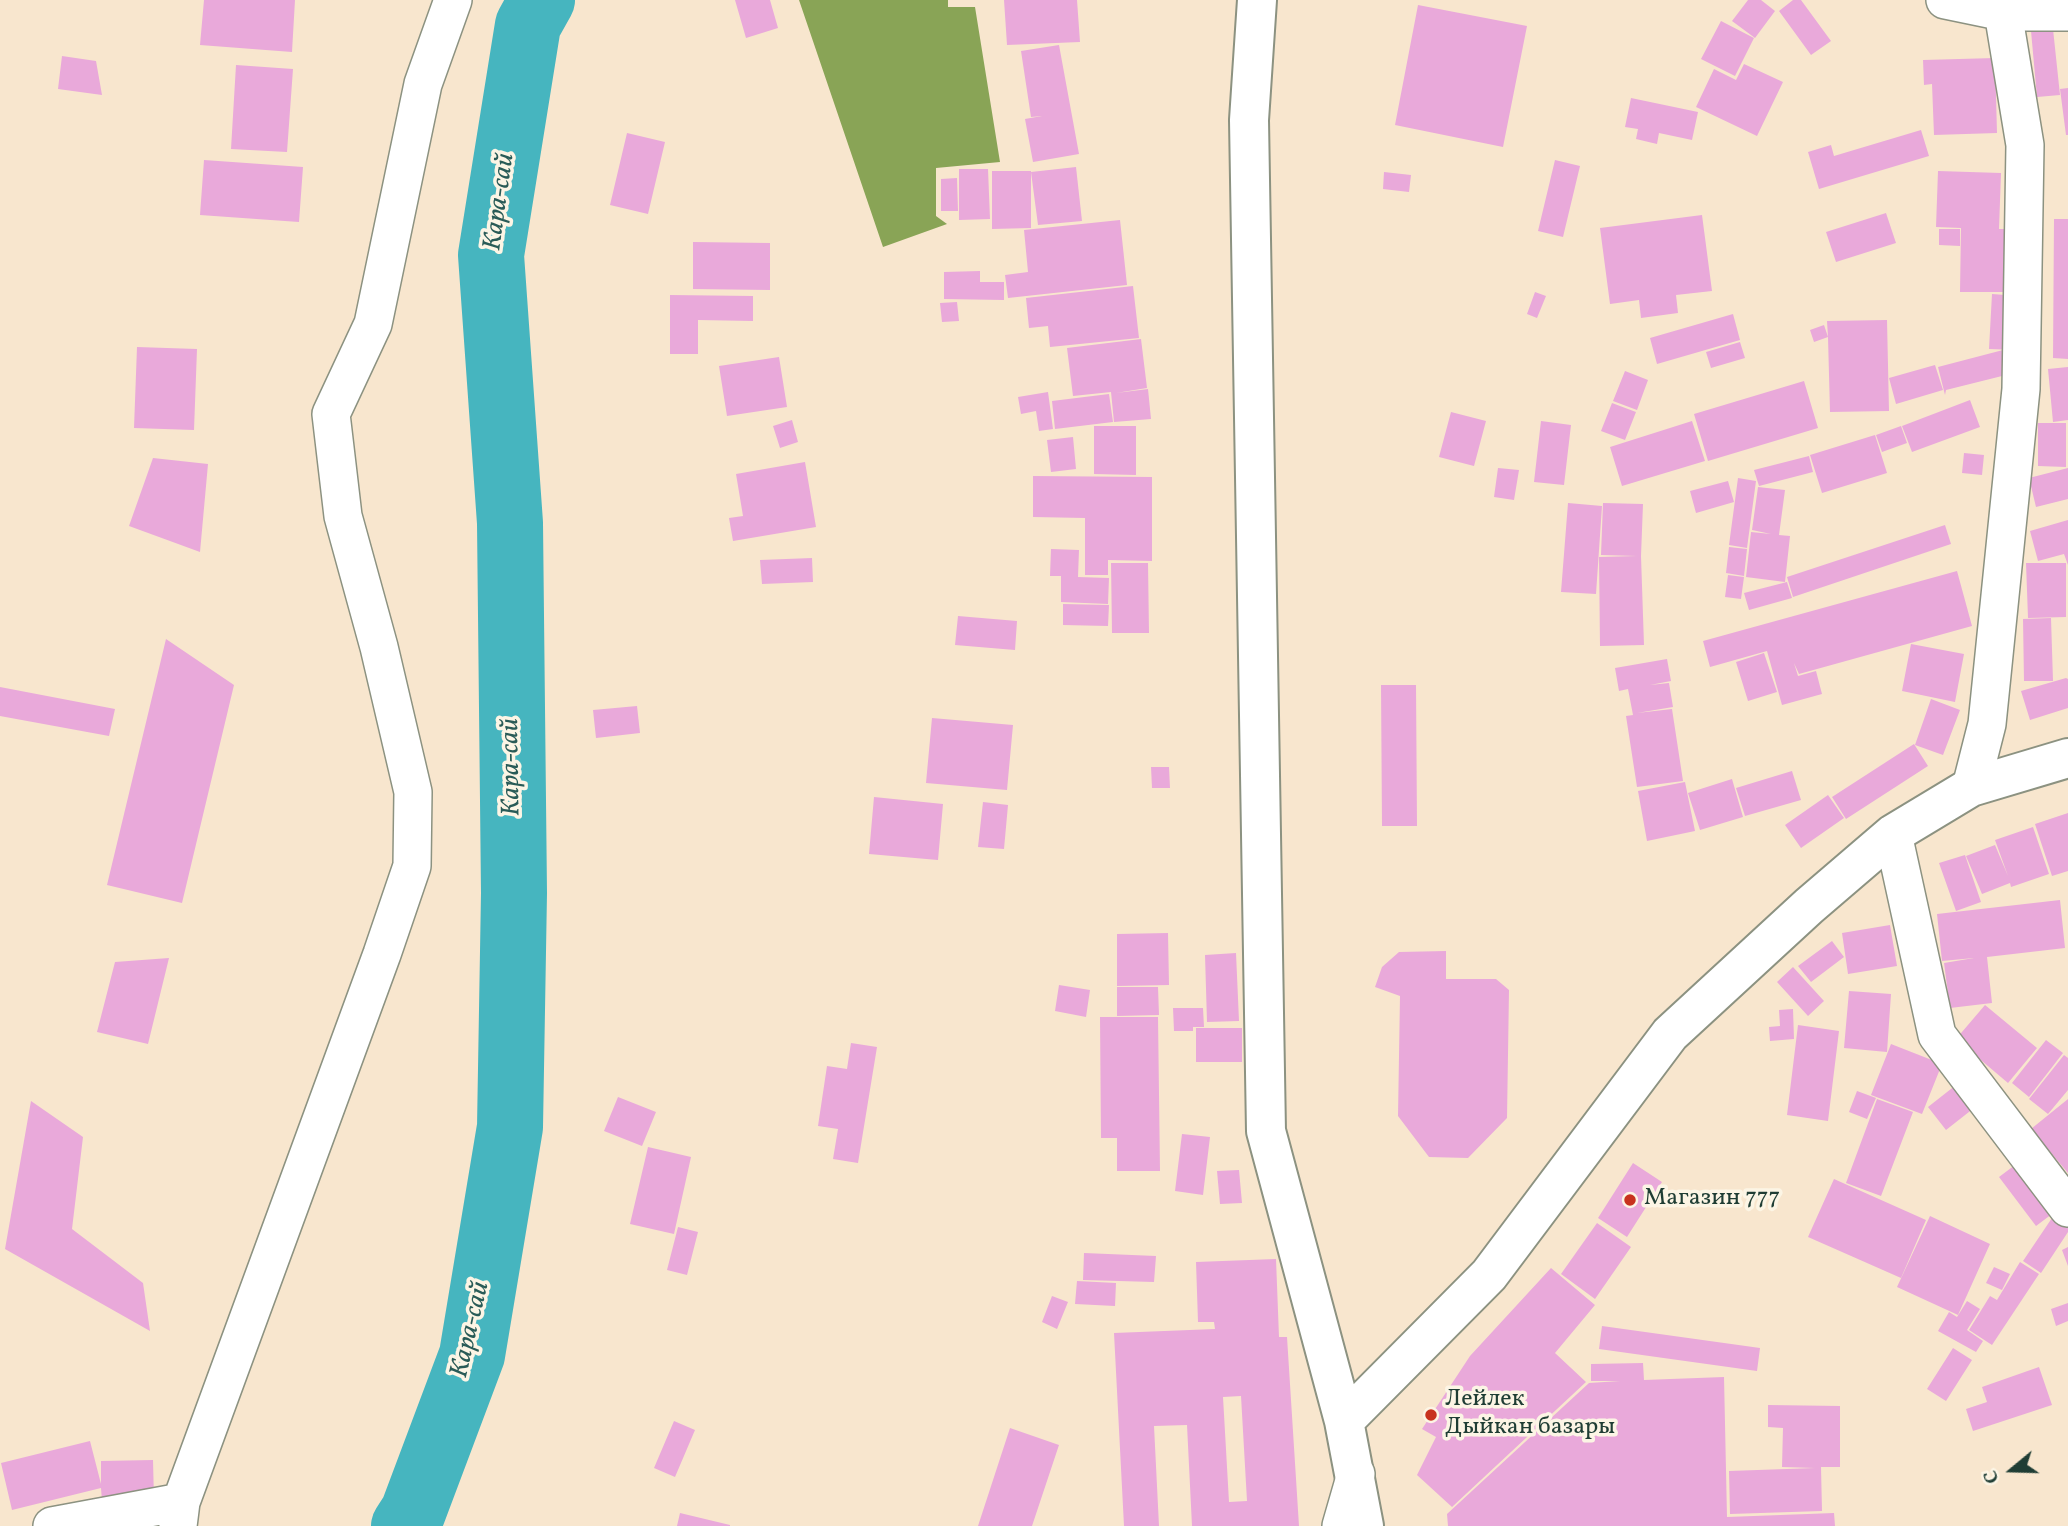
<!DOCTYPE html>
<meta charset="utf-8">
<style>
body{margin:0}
#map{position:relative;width:2068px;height:1526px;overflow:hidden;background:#f8e6ce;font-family:Vollkorn,serif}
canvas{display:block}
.north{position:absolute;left:1977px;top:1435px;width:70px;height:70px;-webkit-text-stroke:5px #fcf5e5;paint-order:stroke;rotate:251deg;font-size:19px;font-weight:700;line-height:28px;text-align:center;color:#1f3d34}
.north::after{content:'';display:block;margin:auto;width:24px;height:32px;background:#1f3d34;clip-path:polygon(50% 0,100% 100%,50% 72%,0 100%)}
</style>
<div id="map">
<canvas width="2068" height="1526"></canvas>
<div class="north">С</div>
</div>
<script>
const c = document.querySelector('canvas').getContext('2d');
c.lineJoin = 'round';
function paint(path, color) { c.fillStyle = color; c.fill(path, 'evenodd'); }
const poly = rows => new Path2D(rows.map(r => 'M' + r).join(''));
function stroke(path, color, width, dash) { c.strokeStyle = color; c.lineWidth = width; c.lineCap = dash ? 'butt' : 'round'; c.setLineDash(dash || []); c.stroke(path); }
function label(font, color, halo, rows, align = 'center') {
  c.font = font + ' Vollkorn,serif'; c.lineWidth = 7; c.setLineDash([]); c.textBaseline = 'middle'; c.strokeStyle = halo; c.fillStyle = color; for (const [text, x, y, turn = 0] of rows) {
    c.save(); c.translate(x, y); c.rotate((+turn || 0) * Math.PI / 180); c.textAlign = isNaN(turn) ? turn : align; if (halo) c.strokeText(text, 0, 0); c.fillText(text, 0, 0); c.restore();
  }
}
const forest = poly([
 [799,0,948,0,948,7,975,7,1000,162,936,168,936,216,947,224,883,247]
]);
const river = poly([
 [404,1526,413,1512,472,1355,510,1127,514,893,510,523,491,255,528,25,542,0]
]);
const building = poly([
 [204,0,295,0,292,52,200,45],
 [735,0,770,0,778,28,746,38],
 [1004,0,1077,0,1080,42,1007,45],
 [1748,0,1761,0,1775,11,1755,38,1732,21],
 [1793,0,1801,0,1831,41,1811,55,1779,11],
 [1418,5,1527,26,1503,147,1395,125],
 [1721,21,1754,38,1735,76,1701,59],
 [2053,29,2060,95,2037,97,2031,31],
 [1059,45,1079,154,1033,162,1025,119,1042,116,1031,117,1021,51],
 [62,56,96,61,102,95,58,89],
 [1995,58,1997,133,1934,135,1932,84,1924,85,1923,60],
 [1744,64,1783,82,1757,136,1696,107,1714,69,1736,80],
 [236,65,293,69,287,152,231,149],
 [2068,88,2068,135,2066,135,2060,89],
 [1631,98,1698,112,1692,140,1659,133,1657,144,1636,139,1638,129,1625,127],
 [1921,130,1929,156,1819,189,1808,152,1831,145,1834,156],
 [627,133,665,142,648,214,610,205],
 [204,160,303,167,299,222,200,215],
 [1555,160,1580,166,1563,237,1538,231],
 [1076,167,1082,221,1038,225,1031,172],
 [959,169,988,169,990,219,959,220],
 [992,171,1031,171,1031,228,992,229],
 [1938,171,2001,173,1999,229,2006,229,2005,292,1960,292,1961,228,1936,227],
 [1384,172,1411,175,1409,192,1383,189],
 [957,178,958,211,941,211,941,179],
 [1886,213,1896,243,1836,262,1826,232],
 [1702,215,1712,291,1676,295,1678,313,1641,318,1639,300,1610,304,1600,228],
 [2054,219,2068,219,2068,359,2053,358],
 [1120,220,1127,285,1008,298,1005,275,1028,272,1024,230],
 [1939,229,1960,229,1960,246,1939,245],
 [693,242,770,243,770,290,693,289],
 [980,271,980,282,1004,282,1004,300,944,299,944,272],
 [1133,286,1139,338,1050,347,1048,326,1029,328,1026,298],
 [1535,292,1546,296,1537,318,1527,314],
 [1992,294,2018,296,2015,350,1989,349],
 [670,295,753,296,753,321,698,320,698,354,670,354],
 [957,302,959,321,942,322,940,303],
 [1733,314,1740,340,1657,364,1650,338],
 [1887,320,1889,411,1830,412,1828,337,1814,342,1810,330,1824,325,1828,337,1827,321],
 [1141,339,1147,388,1116,393,1148,389,1151,419,1114,422,1111,392,1073,396,1067,348],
 [1740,342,1745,358,1711,368,1706,352],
 [137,347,197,349,194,430,134,428],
 [2003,350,2010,374,1946,390,1945,395,1938,367],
 [779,357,787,407,727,416,719,366],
 [1935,365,1943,390,1896,404,1889,378],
 [2068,367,2068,420,2053,422,2048,369],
 [1625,371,1648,380,1637,410,1613,401],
 [1804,381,1818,428,1708,461,1694,414],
 [1048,392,1053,429,1039,431,1036,411,1021,414,1018,397],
 [1109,394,1113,422,1055,429,1052,401],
 [1970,400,1980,427,1912,452,1902,426],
 [1612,403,1636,412,1625,440,1601,431],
 [1451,412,1486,421,1474,466,1439,457],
 [792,420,798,442,780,448,773,426],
 [1541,421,1571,425,1564,485,1534,482],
 [1692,421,1705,461,1622,486,1610,447],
 [2038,423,2066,423,2066,467,2038,466],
 [1094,426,1136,426,1136,475,1094,474],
 [1901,426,1907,443,1882,452,1876,435],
 [1875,435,1887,473,1822,493,1810,455],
 [1073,437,1076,469,1051,472,1047,440],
 [1964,453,1984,455,1982,475,1962,473],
 [1809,456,1813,472,1759,486,1754,470],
 [153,458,208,464,200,552,129,526],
 [805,462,816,527,733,541,729,518,743,516,736,474],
 [1498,468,1519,470,1514,500,1494,497],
 [2068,468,2068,499,2036,507,2029,478],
 [1033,476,1152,477,1152,561,1108,560,1108,575,1085,575,1085,518,1033,517],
 [1738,478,1756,481,1747,548,1729,545],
 [1728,481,1734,502,1696,513,1690,491],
 [1758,487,1785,490,1779,535,1790,536,1785,582,1746,577,1751,532,1771,534,1752,530],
 [1568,503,1602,506,1596,594,1561,592],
 [1603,503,1643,504,1641,556,1644,645,1600,646,1599,557,1637,556,1601,555],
 [2068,520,2068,565,2064,554,2038,561,2030,531],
 [1945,525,1951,544,1793,597,1787,577],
 [1729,547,1747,549,1744,576,1726,573],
 [1051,549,1079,550,1078,577,1109,578,1108,604,1061,602,1061,576,1050,576],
 [812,558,813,582,762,584,760,560],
 [1111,563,1148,563,1149,633,1112,633],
 [2026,563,2066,563,2066,617,2028,618],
 [1957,571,1972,626,1799,674,1794,663,1798,676,1816,671,1822,694,1782,705,1767,651,1710,667,1703,641],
 [1728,575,1744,577,1741,599,1725,597],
 [1787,582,1792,598,1749,610,1744,593],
 [1063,604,1109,605,1108,626,1063,625],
 [958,616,1017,621,1015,650,955,645],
 [2051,618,2053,681,2024,681,2023,619],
 [166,639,234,685,182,903,107,885],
 [1911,644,1964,654,1955,702,1902,691],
 [1764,653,1777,692,1748,701,1736,662],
 [1667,659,1671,681,1650,685,1669,683,1673,707,1637,713,1672,709,1683,781,1637,787,1626,716,1633,715,1628,689,1619,691,1615,668],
 [2066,678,2068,679,2068,708,2030,720,2021,691],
 [1381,685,1416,685,1417,826,1382,826],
 [0,687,115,709,109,736,0,716],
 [1931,699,1960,710,1943,755,1915,745],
 [637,706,640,733,596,738,593,710],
 [932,718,1013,725,1007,790,926,783],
 [1914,744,1928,766,1846,819,1832,797],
 [1151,767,1169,767,1170,788,1152,788],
 [1792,771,1801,800,1745,816,1736,788],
 [1732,779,1743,817,1700,830,1688,793],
 [1685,782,1695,831,1647,841,1638,791],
 [1828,795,1844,818,1801,848,1785,825],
 [874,797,943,804,938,860,869,854],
 [983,802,1008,805,1004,849,978,847],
 [2068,813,2068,871,2052,876,2035,824],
 [2033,827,2049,874,2011,887,2010,883,1982,894,1966,856,1995,845,2008,876,1995,840],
 [1965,855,1981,902,1956,911,1939,863],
 [2060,900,2065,948,1987,957,1992,1003,1950,1008,1944,963,1974,958,1942,961,1937,914],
 [1890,925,1897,966,1848,974,1842,933],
 [1168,933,1169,985,1117,986,1117,934],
 [1832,941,1844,957,1811,982,1798,966],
 [1446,951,1446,979,1496,979,1509,990,1507,1118,1468,1158,1429,1157,1398,1116,1400,996,1375,987,1382,967,1399,952],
 [1236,953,1239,1021,1207,1022,1205,955],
 [169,958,148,1044,97,1032,115,962],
 [1793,967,1824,1001,1808,1016,1777,982],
 [1059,985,1090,990,1086,1017,1055,1011],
 [1117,987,1158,987,1159,1015,1117,1016],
 [1849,991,1891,994,1887,1052,1844,1048],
 [1985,1005,2037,1048,2008,1083,1956,1039],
 [1173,1008,1203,1008,1204,1027,1193,1027,1193,1031,1174,1031],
 [1793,1009,1794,1039,1770,1041,1769,1027,1780,1026,1779,1010],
 [1100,1017,1158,1017,1160,1171,1117,1171,1117,1138,1101,1138],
 [1798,1025,1839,1031,1828,1121,1787,1115],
 [1196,1028,1242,1028,1242,1062,1196,1062],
 [2046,1040,2063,1053,2029,1097,2012,1083],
 [851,1043,877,1047,858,1163,833,1159,838,1129,818,1126,827,1066,847,1069],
 [1891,1044,1942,1064,1922,1114,1871,1095],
 [2064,1055,2068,1058,2068,1090,2048,1114,2029,1099],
 [1956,1085,1974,1108,1946,1130,1928,1107],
 [1857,1091,1876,1098,1867,1119,1849,1112],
 [618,1097,656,1112,642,1146,604,1131],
 [1877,1099,1913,1112,1881,1196,1846,1183],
 [2068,1099,2068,1173,2031,1129],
 [31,1101,83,1137,72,1229,143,1283,150,1331,5,1249],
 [1182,1134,1210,1137,1203,1195,1175,1191],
 [648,1147,691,1157,674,1234,630,1224],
 [2019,1162,2056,1211,2036,1226,1999,1177],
 [1633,1163,1662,1182,1627,1237,1598,1218],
 [1239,1170,1242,1203,1220,1204,1217,1171],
 [1834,1179,1926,1220,1901,1278,1808,1237],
 [2056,1212,2068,1221,2068,1232,2041,1273,2023,1261],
 [1930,1216,1990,1244,1958,1315,1897,1287],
 [1597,1223,1631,1247,1595,1299,1561,1274],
 [678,1227,698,1232,687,1275,667,1270],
 [2068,1247,2068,1266,2062,1250],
 [1084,1253,1156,1256,1154,1282,1083,1280],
 [1276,1259,1279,1337,1287,1337,1299,1526,1192,1526,1187,1425,1154,1426,1159,1526,1124,1526,1114,1333,1215,1329,1214,1322,1198,1322,1196,1262],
 [1241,1396,1247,1501,1229,1502,1223,1397],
 [2020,1262,2039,1274,1992,1345,1969,1330,1990,1296,1997,1300],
 [1994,1267,2010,1274,2002,1290,1986,1283],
 [1551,1268,1595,1305,1555,1353,1586,1382,1452,1507,1417,1475,1436,1437,1422,1429,1470,1356],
 [1077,1281,1116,1283,1115,1306,1075,1304],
 [1052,1296,1068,1302,1057,1329,1042,1322],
 [1967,1301,1980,1309,1967,1330,1983,1341,1976,1352,1938,1331,1949,1312,1957,1317],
 [2068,1303,2068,1321,2056,1326,2051,1309],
 [1602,1326,1760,1348,1757,1371,1599,1349],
 [1953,1348,1972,1360,1946,1401,1927,1389],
 [1643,1363,1644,1380,1724,1377,1727,1517,1834,1513,1835,1526,1448,1526,1447,1514,1589,1383,1620,1381,1591,1381,1591,1364],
 [2039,1367,2052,1405,1973,1431,1966,1409,1987,1402,1982,1387],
 [1768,1405,1840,1406,1840,1467,1821,1467,1822,1511,1730,1514,1729,1471,1815,1468,1782,1467,1783,1428,1768,1427],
 [674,1421,695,1430,675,1477,654,1468],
 [1010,1428,1059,1445,1032,1526,978,1526],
 [90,1441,101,1484,101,1461,153,1460,154,1500,102,1501,101,1488,12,1510,1,1463],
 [680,1513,730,1525,730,1526,677,1526]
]);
const street = poly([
 [1945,0,2003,12,2025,145,2021,389,1987,724,1971,787],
 [2003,12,2068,12],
 [1893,834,1937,1035,2068,1208],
 [52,1526,181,1502],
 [178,1526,181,1502,382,954,412,866,413,792,379,647,343,516,331,414,373,324,423,84,453,0],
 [1341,1526,1356,1474]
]);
const secondary = poly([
 [1257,0,1249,120,1266,1131,1344,1421,1364,1526],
 [1344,1421,1489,1275,1670,1034,1809,906,1893,834,1971,787,2068,758]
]);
const markers = [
 [1630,1200,7,"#c8321e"],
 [1431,1415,7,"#c8321e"]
];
const poiNames = [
 ["Магазин 777",1644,1200],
 ["Лейлек",1445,1401],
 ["Дыйкан базары",1445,1429]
];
const waterNames = [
 ["Кара-сай",501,202,-82],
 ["Кара-сай",513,767,-91],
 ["Кара-сай",472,1330,-77]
];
paint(forest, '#89a456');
stroke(river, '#46b5bf', 66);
paint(building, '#e9a9da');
stroke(street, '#8c9281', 40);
stroke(secondary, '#8c9281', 42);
stroke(street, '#fff', 37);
stroke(secondary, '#fff', 38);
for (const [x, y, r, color] of markers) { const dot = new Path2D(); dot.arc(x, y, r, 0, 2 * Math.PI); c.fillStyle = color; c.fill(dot); stroke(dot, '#fcf5e5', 2.5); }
label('24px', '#1f3d34', '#fcf5e5', poiNames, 'left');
label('italic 26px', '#295b57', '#fcf5e5', waterNames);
</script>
